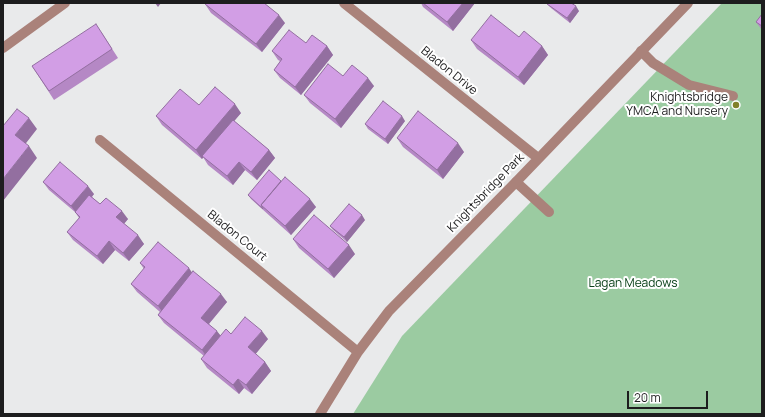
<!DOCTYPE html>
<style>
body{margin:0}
#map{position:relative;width:765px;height:417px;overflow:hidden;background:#e9eaeb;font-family:Manrope,sans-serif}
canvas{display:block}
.frame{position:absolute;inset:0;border:4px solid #1d1d1e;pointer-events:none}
.scale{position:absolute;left:627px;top:391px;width:81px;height:18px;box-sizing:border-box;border:2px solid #1d1d1e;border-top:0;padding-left:5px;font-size:12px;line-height:14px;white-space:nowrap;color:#1d1d1e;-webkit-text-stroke:3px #fff;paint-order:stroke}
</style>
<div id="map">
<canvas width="765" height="417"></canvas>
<div class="frame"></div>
<div class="scale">20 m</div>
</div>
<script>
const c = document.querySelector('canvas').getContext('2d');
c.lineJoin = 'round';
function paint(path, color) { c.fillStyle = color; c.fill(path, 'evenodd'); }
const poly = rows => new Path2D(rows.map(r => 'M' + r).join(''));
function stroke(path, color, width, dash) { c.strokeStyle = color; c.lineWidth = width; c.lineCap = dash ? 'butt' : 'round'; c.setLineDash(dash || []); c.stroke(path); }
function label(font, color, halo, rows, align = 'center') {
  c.font = font + ' Manrope,sans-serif'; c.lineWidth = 4; c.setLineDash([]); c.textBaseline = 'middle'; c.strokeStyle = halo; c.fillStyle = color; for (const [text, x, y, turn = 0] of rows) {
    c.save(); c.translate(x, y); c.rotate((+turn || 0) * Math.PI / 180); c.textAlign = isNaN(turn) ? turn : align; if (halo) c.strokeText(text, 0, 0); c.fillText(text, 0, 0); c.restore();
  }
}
const green = poly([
 [722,3,762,3,762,414,353,414,402,336]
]);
const lane = poly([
 [641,51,653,63,689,85,733,96],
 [516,182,549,212]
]);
const street = poly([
 [344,3,538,158],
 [3,48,65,3],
 [100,140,358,352],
 [320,414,358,352,389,311,516,182,688,3]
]);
const wall = poly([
 [421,3,475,3,453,31,423,7],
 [205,4,285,23,262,52,211,13],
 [547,4,579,11,570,23,551,8],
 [762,14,762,30,756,22],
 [102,33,118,58,54,100,32,66],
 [519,37,542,46,548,55,524,85,477,49,471,40],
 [306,43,327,46,333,55,301,95,280,78,274,70,280,61,278,60,272,51],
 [343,76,374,86,341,128,310,103,304,95],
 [199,105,241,113,234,121,269,150,275,158,257,180,245,170,233,185,208,165,203,157,202,159,162,125,156,116],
 [405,121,388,144,368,129,365,124],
 [397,138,464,152,443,179,403,147],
 [281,181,316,207,291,235,251,199,248,195],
 [43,182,94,194,92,197,100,204,128,219,124,224,144,244,129,261,115,250,103,264,73,240,67,232,79,218,75,212,49,190],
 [365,220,347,242,333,230,330,226],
 [293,239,355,254,334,278,299,248],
 [140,263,192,272,227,302,209,324,221,336,231,334,268,339,255,354,265,362,271,371,252,394,244,388,239,394,207,368,201,359,204,356,164,323,158,315,160,312,137,292,131,284,144,269]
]);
const shadedWall = poly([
 [155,3,161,3,158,7],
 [463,3,475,3,453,31,447,22],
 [576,6,579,11,570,23,567,18],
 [279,15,285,23,262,52,256,44],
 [327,46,333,55,301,95,295,87],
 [542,46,548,55,524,85,518,77],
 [368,78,374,86,341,128,335,119],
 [235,104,241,113,202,159,196,150],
 [402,116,405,121,388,144,385,139],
 [29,118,37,129,23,147,15,135],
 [458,143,464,152,443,179,437,170],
 [29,146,37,158,3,201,3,179],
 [269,150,275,158,257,180,251,172],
 [239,162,245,170,233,185,227,176],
 [88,186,94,194,77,214,71,206],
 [310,199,316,207,291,235,285,226],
 [122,211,128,219,122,226,116,217],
 [362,215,365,220,347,242,344,237],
 [138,235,144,244,129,261,123,253],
 [109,241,115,250,103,264,97,256],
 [349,245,355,254,334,278,328,269],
 [189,268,195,277,164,314,158,306],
 [221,294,227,302,207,326,201,318],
 [217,331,223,339,208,359,202,350],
 [262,331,268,339,254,356,248,347],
 [265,362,271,371,252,394,246,385],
 [238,379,244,388,239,394,233,385]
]);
const building = poly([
 [206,3,264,3,279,15,256,44,205,4,206,3],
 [423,3,463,3,447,22,423,3],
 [548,3,571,3,576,6,567,18,547,4,548,3],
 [762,14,762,26,756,22,762,14],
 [491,15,519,37,524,31,542,46,518,77,471,40,491,15],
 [96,24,112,49,49,91,32,66,96,24],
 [289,30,306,43,312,35,327,46,295,87,274,70,282,59,272,51,289,30],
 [328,64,343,76,352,65,368,78,335,119,304,95,328,64],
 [215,87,235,104,196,150,156,116,180,89,199,105,215,87],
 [383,101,402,116,385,139,365,124,383,101],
 [17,109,29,118,15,135,29,146,3,179,3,126,17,109],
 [418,111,458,143,437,170,397,138,418,111],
 [233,120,269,150,251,172,239,162,227,176,202,156,233,120],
 [60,162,88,186,71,206,43,182,60,162],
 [269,170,281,181,261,205,263,209,248,195,269,170],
 [285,177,310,199,285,226,261,205,285,177],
 [89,195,100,204,106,198,122,211,116,217,138,235,123,253,109,241,97,256,67,232,80,217,75,212,89,195],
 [349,204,362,215,344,237,330,226,349,204],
 [314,215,349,245,328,269,293,239,314,215],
 [158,242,189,268,158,306,131,284,145,267,140,263,158,242],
 [193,271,221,294,201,318,217,331,202,350,158,315,193,271],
 [245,317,262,331,248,347,265,362,246,385,238,379,233,385,201,359,226,329,231,334,245,317]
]);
const markers = [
 [736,105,4,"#81812a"]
];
const streetNames = [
 ["Bladon Drive",449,71,39],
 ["Knightsbridge Park",486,193,-46],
 ["Bladon Court",237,236,39]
];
const poiNames = [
 ["Knightsbridge",728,98],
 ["YMCA and Nursery",728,112]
];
const parkNames = [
 ["Lagan Meadows",633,284]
];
paint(green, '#9bcba1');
stroke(lane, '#aa827a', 10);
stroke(street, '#aa827a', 10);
paint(wall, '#b588c5');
paint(shadedWall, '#936fa0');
paint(building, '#d29ee5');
stroke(building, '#936fa0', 1);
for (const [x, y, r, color] of markers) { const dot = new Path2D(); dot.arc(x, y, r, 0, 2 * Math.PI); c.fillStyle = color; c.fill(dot); stroke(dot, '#fff', 1.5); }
label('12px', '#1d1d1e', '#fff', streetNames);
label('12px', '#1d1d1e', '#fff', poiNames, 'right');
label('12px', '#094018', '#fff', parkNames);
</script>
